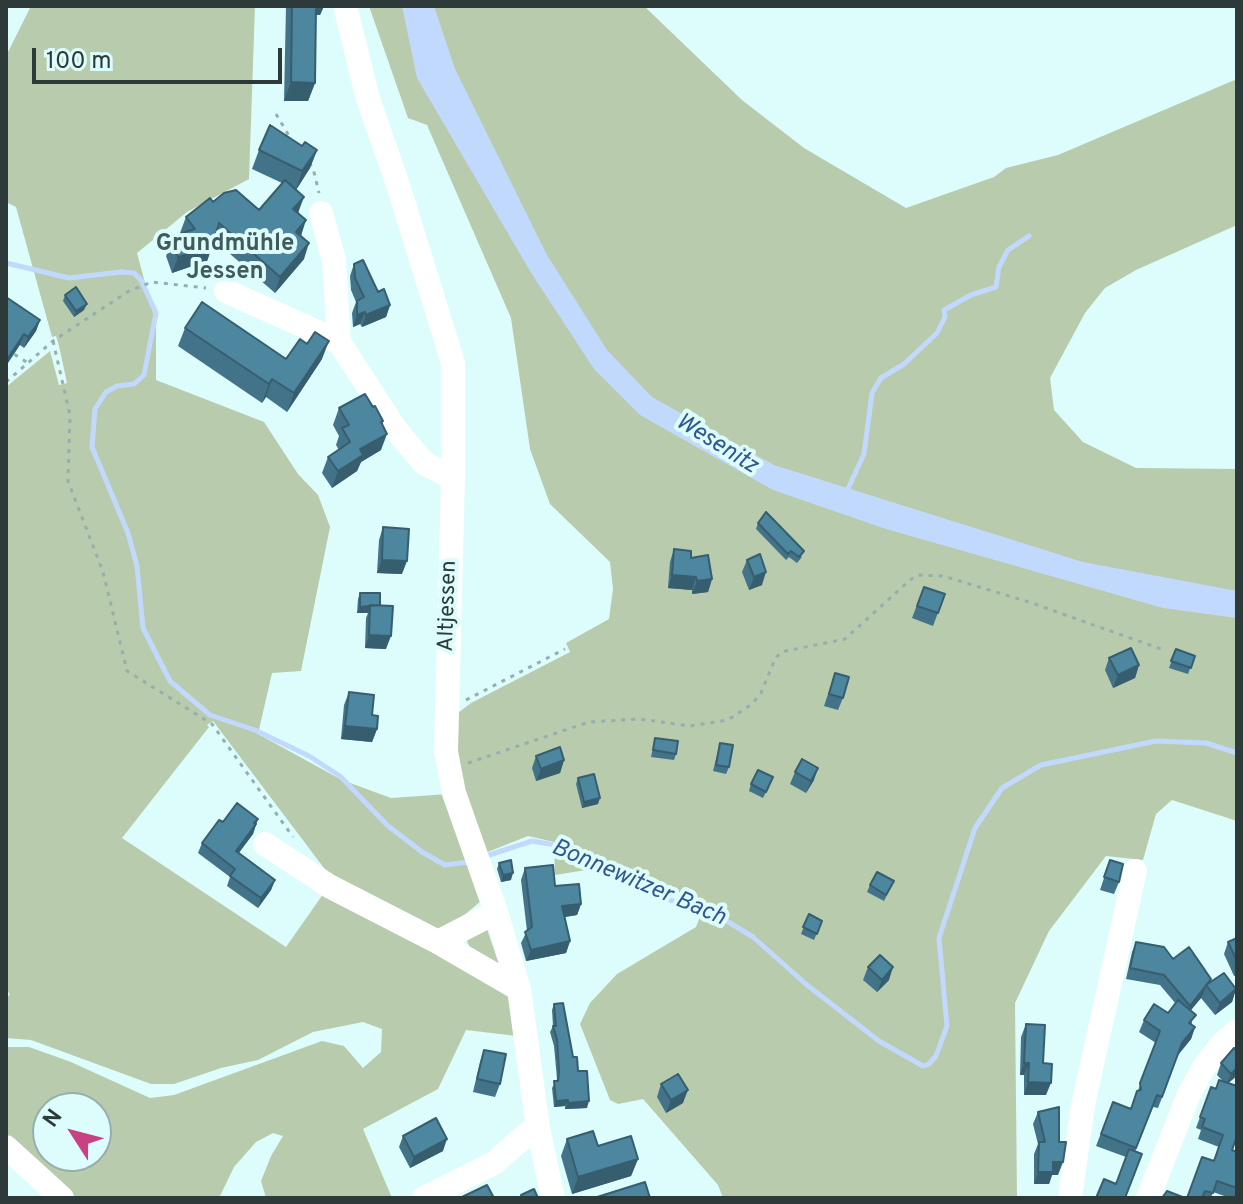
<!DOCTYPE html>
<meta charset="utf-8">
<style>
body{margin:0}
#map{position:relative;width:1243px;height:1204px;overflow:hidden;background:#ddfcfc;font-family:Overpass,sans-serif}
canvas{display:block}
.frame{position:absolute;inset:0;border:8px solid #2e3a3a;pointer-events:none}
.north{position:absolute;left:32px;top:1092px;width:80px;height:80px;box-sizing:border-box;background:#ddfcfc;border:2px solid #97aeae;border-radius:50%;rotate:306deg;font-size:22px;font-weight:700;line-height:32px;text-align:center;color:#2e3a3a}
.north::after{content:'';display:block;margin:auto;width:28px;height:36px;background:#c84182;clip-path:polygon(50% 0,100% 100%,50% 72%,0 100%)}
.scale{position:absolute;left:32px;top:48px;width:250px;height:36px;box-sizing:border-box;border:4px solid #2e3a3a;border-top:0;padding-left:10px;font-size:24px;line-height:28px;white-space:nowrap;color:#2e3a3a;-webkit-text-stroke:6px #ddfcfc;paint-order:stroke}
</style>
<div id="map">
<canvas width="1243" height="1204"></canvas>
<div class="frame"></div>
<div class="north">N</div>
<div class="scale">100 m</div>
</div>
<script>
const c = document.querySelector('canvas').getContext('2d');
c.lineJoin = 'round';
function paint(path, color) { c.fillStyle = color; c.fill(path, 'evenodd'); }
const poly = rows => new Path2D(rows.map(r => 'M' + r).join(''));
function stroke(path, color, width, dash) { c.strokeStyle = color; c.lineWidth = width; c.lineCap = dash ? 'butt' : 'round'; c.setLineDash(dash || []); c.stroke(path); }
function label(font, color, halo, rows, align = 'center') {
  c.font = font + ' Overpass,sans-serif'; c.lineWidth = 8; c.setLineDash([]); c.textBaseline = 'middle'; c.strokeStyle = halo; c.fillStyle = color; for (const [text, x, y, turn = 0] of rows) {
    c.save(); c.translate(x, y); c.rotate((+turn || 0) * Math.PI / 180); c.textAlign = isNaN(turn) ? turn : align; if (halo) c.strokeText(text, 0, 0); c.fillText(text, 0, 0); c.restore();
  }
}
const green = poly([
 [31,6,255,6,249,179,187,212,137,253,156,324,156,380,264,422,298,474,318,495,330,527,301,671,272,673,258,734,342,780,391,798,448,794,487,896,439,936,333,880,213,721,207,725,209,727,122,838,286,947,326,890,503,988,512,1001,517,1036,466,1030,438,1089,363,1129,392,1198,266,1198,261,1181,271,1156,283,1136,273,1133,256,1142,234,1167,219,1198,72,1198,6,1139,6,1047,29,1047,71,1062,150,1098,174,1095,322,1041,344,1046,363,1068,381,1052,382,1029,363,1022,313,1032,258,1060,221,1068,174,1084,151,1084,31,1040,6,1038,6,997,10,995,6,988,6,387,50,351,59,385,67,383,59,346,56,336,52,337,16,207,6,202,6,56],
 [48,1108,96,1108,96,1156,48,1156],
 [369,6,644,6,742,100,804,148,906,208,994,177,1006,168,1058,155,1237,79,1237,225,1136,270,1105,288,1085,313,1050,378,1054,410,1083,442,1136,468,1237,469,1237,821,1172,800,1156,814,1143,860,1106,856,1049,931,1015,1003,1017,1198,723,1198,718,1185,643,1099,618,1104,610,1100,580,1024,590,1003,617,974,696,927,704,907,653,877,586,870,555,875,554,842,528,836,485,853,457,763,454,716,471,703,570,652,566,643,609,619,613,589,610,562,550,504,530,449,511,318,427,125,408,118],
 [487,929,502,973,474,957,464,934]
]);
const water = poly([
 [402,6,434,6,455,69,547,255,607,350,652,397,774,465,1083,562,1237,591,1237,618,1163,608,886,529,773,490,640,415,594,369,530,271,417,78]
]);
const stream = poly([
 [6,263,69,278,121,272,134,273,141,280,156,313,144,375,134,384,117,386,106,392,95,409,92,447,128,533,137,566,143,628,170,681,210,715,255,730,309,756,340,776,387,825,422,852,445,865,470,862],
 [847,491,864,454,872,393,881,378,904,364,937,333,945,317,944,310,971,295,996,287,999,267,1008,250,1029,236],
 [483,857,532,841,561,846,670,900,715,914,753,937,807,985,879,1041,923,1066,929,1064,936,1056,947,1026,939,938,975,828,1002,788,1041,765,1156,741,1206,743,1237,753]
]);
const path = poly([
 [276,114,292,141],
 [309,163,313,168,319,193],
 [53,341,70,415,68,481,103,572,127,671,212,724,293,837],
 [6,349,28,363],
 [6,382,53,341,129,291,152,282,206,288],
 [466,700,565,649],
 [468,763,589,722,640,719,690,726,728,720,752,704,761,693,775,659,781,652,845,639,910,580,918,575,943,576,1029,602,1161,649]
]);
const minor = poly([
 [345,6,368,99,398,185,453,363,453,478,446,752,454,793,496,912,519,989,538,1128,553,1198],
 [321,213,334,260,339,342],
 [226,291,339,342,396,430,424,463,453,478],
 [265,844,329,886,438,942,519,989],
 [438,942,496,912],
 [6,1147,62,1198],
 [424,1198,494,1163,527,1134,538,1128],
 [1070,1198,1083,1105,1135,871],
 [1148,1198,1189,1094,1204,1067,1223,1043,1237,1031]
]);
const wall = poly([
 [286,6,324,6,320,15,316,15,315,83,308,101,284,101],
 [302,146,317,150,310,168,296,190,304,259,275,293,214,240,207,261,172,273,166,256,172,241,181,237,182,235,180,233,186,217,213,202,259,210,282,183,252,169,259,150],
 [354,264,390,305,386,317,362,327,360,324,353,327,352,313,356,302,351,290,350,276],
 [65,295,84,310,74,317,63,301],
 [6,297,40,320,36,331,24,348,20,345],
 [185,328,286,359,322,359,287,412,266,397,262,403,178,346],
 [373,407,383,421,381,450,361,462,357,471,332,488,322,473,328,457,339,450,336,445,339,436,333,425,339,408],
 [758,523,802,557,797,563,789,557,786,560,756,529],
 [383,527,402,574,377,573,379,540],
 [674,549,691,558,712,579,708,592,692,594,692,590,668,588,670,562],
 [747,560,762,585,749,590,742,572],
 [924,587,945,594,933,626,912,618],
 [360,593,380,605,386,649,365,648,366,618,368,613,357,613,358,599],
 [1176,649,1195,656,1188,674,1169,668],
 [1109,658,1139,665,1135,678,1113,688,1105,670],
 [835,673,843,698,838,710,824,706],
 [349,692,372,715,377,729,372,742,341,739,344,705],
 [655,738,676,754,674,760,651,757],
 [720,743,729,767,726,774,713,771],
 [536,756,564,760,560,773,536,781,532,768],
 [795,772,814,780,806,793,790,784],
 [578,778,598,804,582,808,576,784],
 [751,784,770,784,763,798,749,791],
 [223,822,256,824,253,834,239,853,275,880,271,890,258,908,227,886,230,877,198,853,202,843],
 [1110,860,1119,882,1114,894,1100,890],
 [499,863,511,880,501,882,497,869],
 [525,868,581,904,577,915,565,917,570,941,566,953,526,961,521,943,527,931,521,880],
 [894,881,884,901,867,892,870,885],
 [809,914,822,921,814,940,801,934],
 [1237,938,1237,975,1234,976,1224,954,1228,942],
 [1136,942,1173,959,1210,982,1236,989,1232,1002,1215,1015,1201,998,1202,996,1191,1010,1192,1025,1195,1027,1191,1039,1178,1055,1158,1108,1153,1107,1135,1152,1116,1184,1126,1157,1096,1146,1113,1102,1131,1109,1156,1043,1139,1032,1144,1020,1168,1013,1176,1004,1160,985,1126,979,1132,952],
 [868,967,889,980,877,992,863,980],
 [554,1004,578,1071,587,1108,565,1109,565,1106,554,1107,552,1088,557,1079,554,1046,550,1032,553,1026,552,1010],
 [1026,1024,1043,1063,1046,1095,1024,1095,1024,1075,1020,1075,1021,1037],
 [484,1050,500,1084,495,1097,473,1092,480,1062],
 [1237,1051,1229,1083,1232,1150,1237,1152,1237,1198,1230,1198,1213,1192,1211,1198,1187,1198,1214,1161,1219,1147,1198,1139,1201,1130,1196,1128,1211,1087,1216,1089,1223,1081,1217,1075,1221,1063],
 [661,1084,683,1103,666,1113,657,1097],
 [1038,1112,1058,1175,1052,1175,1049,1184,1034,1184,1034,1154,1038,1144,1033,1124],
 [403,1136,443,1151,410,1168,399,1147],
 [567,1139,598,1146,638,1159,631,1176,572,1194,561,1156]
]);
const shadedWall = poly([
 [313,6,324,6,320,15,310,14],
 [291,82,315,83,308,101,284,101],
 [317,150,310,168,296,190,302,171],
 [304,197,298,213,287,225,293,209],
 [306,220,301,236,296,232],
 [309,243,304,259,275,293,280,277],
 [213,245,207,261,172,273,178,257],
 [87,304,84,310,74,317,76,311],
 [390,305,386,317,362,327,366,315],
 [365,312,360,324,353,327,357,315],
 [40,320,36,331,24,348,28,337],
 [24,334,20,345,6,366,6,361],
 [329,341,322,359,287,412,294,393],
 [272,379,266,397,262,403,269,384],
 [387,434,381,450,361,462,357,471,332,488,338,471,360,449],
 [382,560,407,561,402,574,377,573],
 [766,572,762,585,749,590,754,577],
 [672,575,696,577,692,590,668,588],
 [712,579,708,592,692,594,697,581],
 [360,607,370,607,368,613,357,613],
 [369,635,391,636,386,649,365,648],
 [1139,665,1135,678,1113,688,1118,675],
 [345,726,377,729,372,742,341,739],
 [564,760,560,773,536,781,541,769],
 [818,768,814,780,806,793,811,781],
 [600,798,598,804,582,808,584,802],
 [258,819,253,834,232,861,236,851],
 [513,873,511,880,501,882,503,875],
 [275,880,271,890,258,908,261,898],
 [581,904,577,915,558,918,562,906],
 [570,941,566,953,526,961,531,950],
 [893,967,889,980,877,992,882,980],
 [1206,986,1202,997,1186,1016,1190,1006],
 [1236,989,1232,1002,1215,1015,1220,1003],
 [1195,1027,1191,1039,1178,1055,1158,1108,1182,1043],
 [1024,1063,1029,1063,1024,1075,1020,1075],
 [1237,1068,1237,1076,1226,1085,1231,1074],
 [1028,1082,1051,1083,1046,1095,1024,1095],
 [688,1090,683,1103,666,1113,671,1100],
 [568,1100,565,1106,554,1107,556,1101],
 [589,1101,587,1108,565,1109,568,1103],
 [447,1139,443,1151,410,1168,414,1157],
 [638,1159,631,1176,572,1194,578,1177],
 [1053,1162,1063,1162,1058,1175,1052,1175,1049,1184,1034,1184,1038,1172]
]);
const building = poly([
 [292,6,316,6,315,83,291,82,292,6],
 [270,125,302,146,305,142,317,150,302,171,259,150,270,125],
 [285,180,304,197,293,209,306,220,296,232,309,243,280,277,219,223,213,245,178,257,172,241,183,237,182,233,195,229,186,217,210,198,213,202,224,193,236,190,259,210,285,180],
 [363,260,378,292,384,289,390,305,366,315,365,312,357,315,357,301,364,297,355,278,354,264,363,260],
 [76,287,87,304,76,311,65,295,76,287],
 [6,297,40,320,28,337,24,334,6,361,6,297],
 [202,302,286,359,300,339,307,344,315,332,329,341,294,393,272,379,269,384,185,328,202,302],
 [365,394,373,407,375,406,383,421,381,422,387,434,360,449,363,455,338,471,328,457,350,442,342,428,349,425,339,408,365,394],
 [766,512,804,551,799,557,791,551,788,554,758,523,766,512],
 [383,527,409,529,407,561,382,560,383,527],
 [674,549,691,551,691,558,708,555,712,579,697,581,696,577,672,575,674,549],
 [760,554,766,572,754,577,747,560,760,554],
 [924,587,945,594,938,613,917,606,924,587],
 [360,593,380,593,380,605,360,607,360,593],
 [370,605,393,606,391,636,369,635,370,605],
 [1131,648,1139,665,1118,675,1109,658,1131,648],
 [1176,649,1195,656,1191,668,1171,661,1176,649],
 [835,673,849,677,843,698,829,694,835,673],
 [349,692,374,695,372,715,378,716,377,729,345,726,349,692],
 [655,738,678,741,676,754,653,750,655,738],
 [720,743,733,745,729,767,716,765,720,743],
 [560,747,564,760,541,769,536,756,560,747],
 [802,759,818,768,811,781,795,772,802,759],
 [758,770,773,777,766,792,751,784,758,770],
 [594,774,600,798,584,802,578,778,594,774],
 [237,803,258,819,254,823,256,824,236,851,275,880,261,898,230,876,235,869,202,843,219,820,223,822,237,803],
 [511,860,513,873,503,875,499,863,511,860],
 [1110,860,1123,864,1119,882,1104,877,1110,860],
 [553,865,555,886,579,884,581,904,562,906,570,941,531,950,525,932,532,927,525,868,553,865],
 [877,872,894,881,886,895,870,885,877,872],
 [809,914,822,921,817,934,803,927,809,914],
 [1237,938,1237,961,1228,942,1237,938],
 [1136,942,1164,947,1173,959,1189,947,1211,979,1190,1006,1164,975,1130,968,1136,942],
 [880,955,893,967,882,980,868,967,880,955],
 [1224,973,1236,989,1220,1003,1206,985,1224,973],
 [1178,1000,1196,1015,1189,1023,1195,1027,1182,1043,1162,1097,1157,1095,1136,1148,1101,1134,1113,1102,1131,1109,1137,1091,1141,1090,1140,1083,1160,1031,1144,1020,1154,1004,1168,1013,1178,1000],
 [563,1003,573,1057,577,1057,578,1071,587,1071,589,1101,568,1103,568,1100,556,1101,554,1081,558,1081,559,1072,557,1039,553,1026,556,1026,554,1004,563,1003],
 [1026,1024,1045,1025,1043,1063,1052,1064,1051,1083,1028,1082,1029,1063,1024,1063,1026,1024],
 [1234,1048,1237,1051,1237,1068,1231,1074,1221,1063,1234,1048],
 [484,1050,506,1054,500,1084,477,1079,484,1050],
 [678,1074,688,1090,671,1100,661,1084,678,1074],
 [1219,1080,1237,1086,1237,1136,1232,1150,1237,1152,1237,1188,1217,1181,1213,1193,1205,1191,1202,1198,1187,1198,1202,1157,1214,1161,1223,1135,1202,1127,1205,1119,1200,1117,1211,1087,1216,1089,1219,1080],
 [1059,1107,1059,1142,1066,1142,1063,1162,1053,1162,1053,1172,1038,1172,1039,1142,1045,1142,1038,1112,1059,1107],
 [436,1118,447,1139,414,1157,403,1136,436,1118],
 [593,1131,598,1146,631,1136,638,1159,578,1177,567,1139,593,1131],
 [1129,1149,1142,1154,1125,1198,1096,1198,1104,1179,1116,1184,1129,1149],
 [645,1182,650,1198,594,1198,645,1182],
 [487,1185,494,1198,462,1198,462,1197,487,1185],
 [534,1189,538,1198,522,1198,521,1195,534,1189],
 [1167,1191,1185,1198,1162,1198,1167,1191]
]);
const streetNames = [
 ["Altjessen",449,606,-88]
];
const neighbourhoodNames = [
 ["Grundmühle",225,245],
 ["Jessen",225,273]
];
const waterNames = [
 ["Wesenitz",716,445,32],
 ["Bonnewitzer Bach",638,884,23]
];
paint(green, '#b8cbad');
paint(water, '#c2d9fe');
stroke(stream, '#c2d9fe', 5);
stroke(path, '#97aeae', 3, [4, 6]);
stroke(minor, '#fff', 24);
paint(wall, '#427389');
paint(shadedWall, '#365e6f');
paint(building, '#4d869f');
stroke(building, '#365e6f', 2);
label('22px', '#2e3a3a', '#ddfcfc', streetNames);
label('bold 24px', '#415b5b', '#ddfcfc', neighbourhoodNames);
label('italic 24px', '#34578f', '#ddfcfc', waterNames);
</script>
